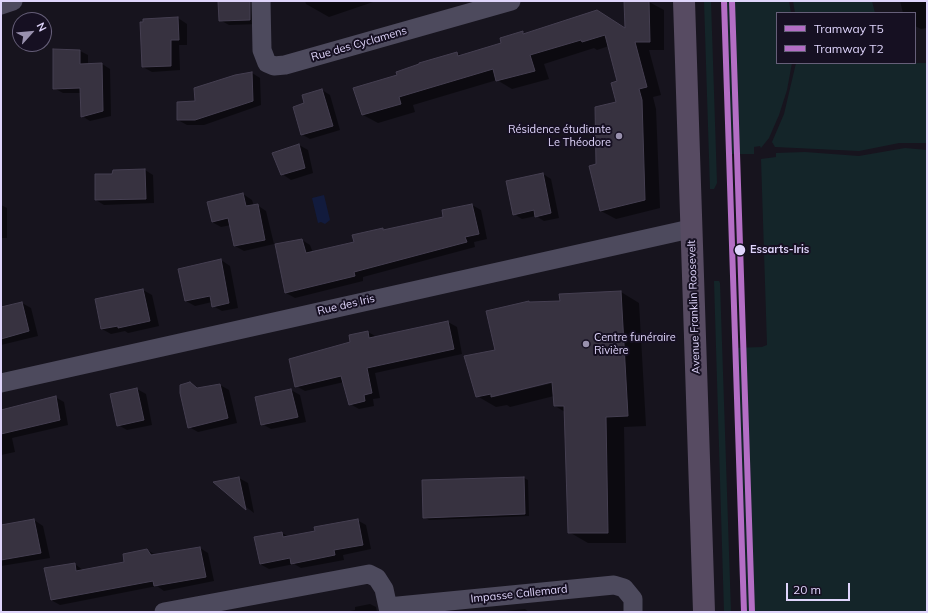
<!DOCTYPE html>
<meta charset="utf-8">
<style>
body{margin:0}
#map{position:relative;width:928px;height:613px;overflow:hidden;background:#17141e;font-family:Mulish,sans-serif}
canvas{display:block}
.frame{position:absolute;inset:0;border:2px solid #dfd5fb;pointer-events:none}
.legend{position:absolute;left:776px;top:12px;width:140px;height:52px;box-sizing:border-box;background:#161022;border:1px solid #665f79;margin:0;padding:5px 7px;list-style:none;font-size:12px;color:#dfd5fb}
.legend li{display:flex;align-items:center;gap:8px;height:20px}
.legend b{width:20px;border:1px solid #665f79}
.north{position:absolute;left:12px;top:12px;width:40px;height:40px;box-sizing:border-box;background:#161022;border:1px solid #665f79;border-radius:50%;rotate:63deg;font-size:11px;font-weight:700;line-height:16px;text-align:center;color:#dfd5fb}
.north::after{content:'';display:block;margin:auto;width:14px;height:18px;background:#9991ae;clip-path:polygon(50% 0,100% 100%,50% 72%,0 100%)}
.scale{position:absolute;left:786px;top:583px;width:64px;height:18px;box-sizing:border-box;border:2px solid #dfd5fb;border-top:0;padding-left:5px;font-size:12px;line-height:14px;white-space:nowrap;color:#dfd5fb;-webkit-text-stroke:3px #161022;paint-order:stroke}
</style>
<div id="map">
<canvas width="928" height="613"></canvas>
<div class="frame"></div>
<ul class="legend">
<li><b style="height:5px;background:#b46ec5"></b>Tramway T5</li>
<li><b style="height:5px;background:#b46ec5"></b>Tramway T2</li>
</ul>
<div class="north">N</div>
<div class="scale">20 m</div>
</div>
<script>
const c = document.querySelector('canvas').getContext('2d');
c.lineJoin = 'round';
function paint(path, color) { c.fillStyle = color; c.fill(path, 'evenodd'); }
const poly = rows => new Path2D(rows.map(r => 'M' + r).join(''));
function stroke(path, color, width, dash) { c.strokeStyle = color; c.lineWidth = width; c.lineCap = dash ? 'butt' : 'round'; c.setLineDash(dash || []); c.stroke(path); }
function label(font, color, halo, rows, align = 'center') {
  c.font = font + ' Mulish,sans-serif'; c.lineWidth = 4; c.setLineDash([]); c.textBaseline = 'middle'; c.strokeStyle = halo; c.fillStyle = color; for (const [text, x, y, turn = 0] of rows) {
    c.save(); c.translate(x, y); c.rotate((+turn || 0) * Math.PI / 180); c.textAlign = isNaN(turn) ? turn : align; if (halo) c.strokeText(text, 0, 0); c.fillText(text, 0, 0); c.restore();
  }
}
const green = poly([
 [704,1,711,1,717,183,714,189,710,189],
 [722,1,789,1,791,13,777,13,777,63,792,63,787,90,779,115,769,138,761,148,760,146,754,147,754,154,727,154],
 [793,1,872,1,875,13,795,13],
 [796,63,927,63,927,143,899,143,859,151,775,147,772,142,784,114],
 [905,148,927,150,927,612,741,612,733,348,762,347,767,345,761,159,776,157,776,153,805,152,859,156],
 [714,281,719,281,720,283,731,612,724,612]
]);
const water = poly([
 [324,195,330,220,325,224,321,222,318,223,312,198]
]);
const shadow = poly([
 [219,1,259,1,259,24,229,25,220,20],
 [305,1,376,1,329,17,306,4],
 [900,1,927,1,927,28,921,29,915,26,915,13,903,13],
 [649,2,664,10,664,50,649,50,661,95,653,97,656,109,660,208,616,219,601,211,597,165,618,103,618,82,609,46,597,50,594,48,544,64,549,79,512,89,497,80,413,105,415,112,378,123,363,115,399,76,457,53,462,56,503,43,523,32,526,34,597,11,626,29],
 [178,18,187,24,187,45,179,45,180,70,152,72,143,67,144,20],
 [80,51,88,55,88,65,102,64,110,69,111,116,90,121,82,116,81,93,63,93,54,88],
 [252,73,260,78,261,105,204,125,187,125,178,120,196,102,235,76],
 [322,90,330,95,340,130,310,139,301,134],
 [299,145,308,150,313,173,291,180,282,174,273,153],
 [145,170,153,175,154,203,104,205,96,200,113,175,113,171],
 [543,174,551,179,559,218,544,221,536,216,522,219,514,214],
 [243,194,252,200,254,206,257,205,266,211,274,244,244,251,235,246,231,225,221,227,212,222],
 [1,205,7,208,7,238,1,238],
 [472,205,481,210,487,239,474,242,475,247,363,277,363,281,295,298,286,293,302,240,310,245,313,253,355,242,382,229,386,231,445,217],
 [221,260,230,266,238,308,222,311,213,306,212,302,195,306,186,301],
 [143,290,152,295,159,326,128,333,125,331,111,334,102,329],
 [621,292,639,303,646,426,624,427,626,543,588,543,569,532,565,412,555,406,554,396,510,407,507,405,496,407,477,396,496,351,531,303,561,302],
 [557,380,557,382,494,397,492,395],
 [22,303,31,308,38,336,1,345,1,308],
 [448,322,457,327,462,354,375,373,380,398,373,399,374,406,359,409,350,404,344,382,305,391,296,386,351,342,368,332,377,337],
 [190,383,200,389,220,385,229,390,237,423,198,432,189,427],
 [137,389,146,394,152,425,127,430,118,425],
 [291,390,300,395,306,422,271,429,262,424],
 [55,397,64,402,68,425,12,438,15,452,1,455,1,411],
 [239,478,248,483,254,513,215,483],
 [524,478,528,480,529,516,429,520,424,517],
 [34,520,43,526,50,558,1,566,1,526],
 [357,520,366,525,371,549,343,555,344,560,301,568,294,564,269,569,260,564,282,533,289,537,316,532],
 [200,548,208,553,214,581,164,591,157,586,60,605,51,600,75,564,84,571,126,563,147,550,156,555],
 [370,604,376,607,377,612,345,612,355,610,355,607],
 [525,609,529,612,496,612]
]);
const building = poly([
 [218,1,250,1,250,20,219,21,218,1],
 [624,1,649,1,650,42,635,42,647,87,639,89,642,100,645,200,600,211,589,166,596,164,595,107,616,102,611,83,617,81,605,35,582,42,581,40,530,55,535,71,496,81,493,69,399,97,401,104,362,115,353,88,397,75,396,72,419,64,419,63,457,52,458,56,501,43,500,38,523,31,523,34,597,10,625,28,624,1],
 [178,17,179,40,171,40,171,66,142,67,140,22,143,22,143,19,178,17],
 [53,49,80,50,80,64,102,63,103,111,81,117,80,88,53,89,53,49],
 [252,72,253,101,195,120,177,120,177,102,195,101,194,88,235,75,252,72],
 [322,89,333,126,301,135,293,107,304,103,302,95,322,89],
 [299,144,305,168,281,175,272,153,299,144],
 [145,169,146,199,95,200,95,174,112,174,113,170,145,169],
 [543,173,551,213,535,217,534,210,513,215,506,181,543,173],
 [243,193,246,206,258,204,265,240,234,246,228,218,212,222,207,202,243,193],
 [472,204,479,234,465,237,467,242,354,272,355,276,285,293,275,244,302,239,306,253,354,242,352,235,383,228,383,230,443,217,442,210,472,204],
 [221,259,229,303,212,307,210,296,185,301,178,269,221,259],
 [143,289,150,321,118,328,118,326,101,329,95,299,143,289],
 [621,291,628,416,606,417,608,533,568,533,564,406,554,406,552,382,491,397,491,394,476,397,464,356,495,350,486,311,529,301,529,302,560,301,559,294,621,291],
 [22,302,29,331,1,339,1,307,22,302],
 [448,321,454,349,367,368,372,393,364,395,365,401,349,405,341,376,295,387,289,359,350,342,349,335,368,331,369,338,448,321],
 [190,382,197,388,220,384,228,418,188,428,180,393,180,385,190,382],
 [137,388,144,420,117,426,110,394,137,388],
 [291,389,298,417,261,425,255,397,291,389],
 [56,396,60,420,1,434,1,410,56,396],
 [239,477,246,510,213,482,239,477],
 [524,477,525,514,423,518,422,480,524,477],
 [34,519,41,553,1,560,1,525,34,519],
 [358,519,363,545,334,550,335,555,291,564,290,558,260,564,254,537,282,532,283,537,315,531,314,527,358,519],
 [200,547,206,577,154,586,153,581,51,600,44,568,75,563,76,571,124,562,123,554,147,549,151,555,200,547]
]);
const minor = poly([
 [261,1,262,50,267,63,274,66,285,65,511,1],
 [1,5,13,1],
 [1,383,690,229],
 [388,607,614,585,624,588,633,599,633,612],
 [164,612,369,574,377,578,384,589,389,612]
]);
const primary = poly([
 [684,1,704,612]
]);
const tram1 = poly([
 [732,1,752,612]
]);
const tram2 = poly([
 [724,1,744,612]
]);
const markers = [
 [619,136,4,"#9991ae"],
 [740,250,6,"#dfd5fb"],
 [586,344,4,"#9991ae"]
];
const streetNames = [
 ["Rue des Cyclamens",359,44,-16],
 ["Rue des Iris",346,305,-13],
 ["Avenue Franklin Roosevelt",694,307,-92],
 ["Impasse Callemard",519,594,-6]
];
const poiNames = [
 ["Résidence étudiante",611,130],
 ["Le Théodore",611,143],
 ["Centre funéraire",594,338,"left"],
 ["Rivière",594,351,"left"]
];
const stopNames = [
 ["Essarts-Iris",750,250]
];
paint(green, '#142529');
paint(water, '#121b3d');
paint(shadow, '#0007');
paint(building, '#373240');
stroke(building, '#453f51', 1);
stroke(minor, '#4d4a5d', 19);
stroke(primary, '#574b62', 22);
stroke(tram1, '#b46ec5', 6);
stroke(tram2, '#b46ec5', 6);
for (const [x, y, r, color] of markers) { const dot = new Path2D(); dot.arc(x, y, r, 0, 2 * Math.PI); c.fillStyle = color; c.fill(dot); stroke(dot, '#161022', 1.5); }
label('11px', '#dfd5fb', '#161022', streetNames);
label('11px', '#dfd5fb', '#161022', poiNames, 'right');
label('bold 11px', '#dfd5fb', '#161022', stopNames, 'left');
</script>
